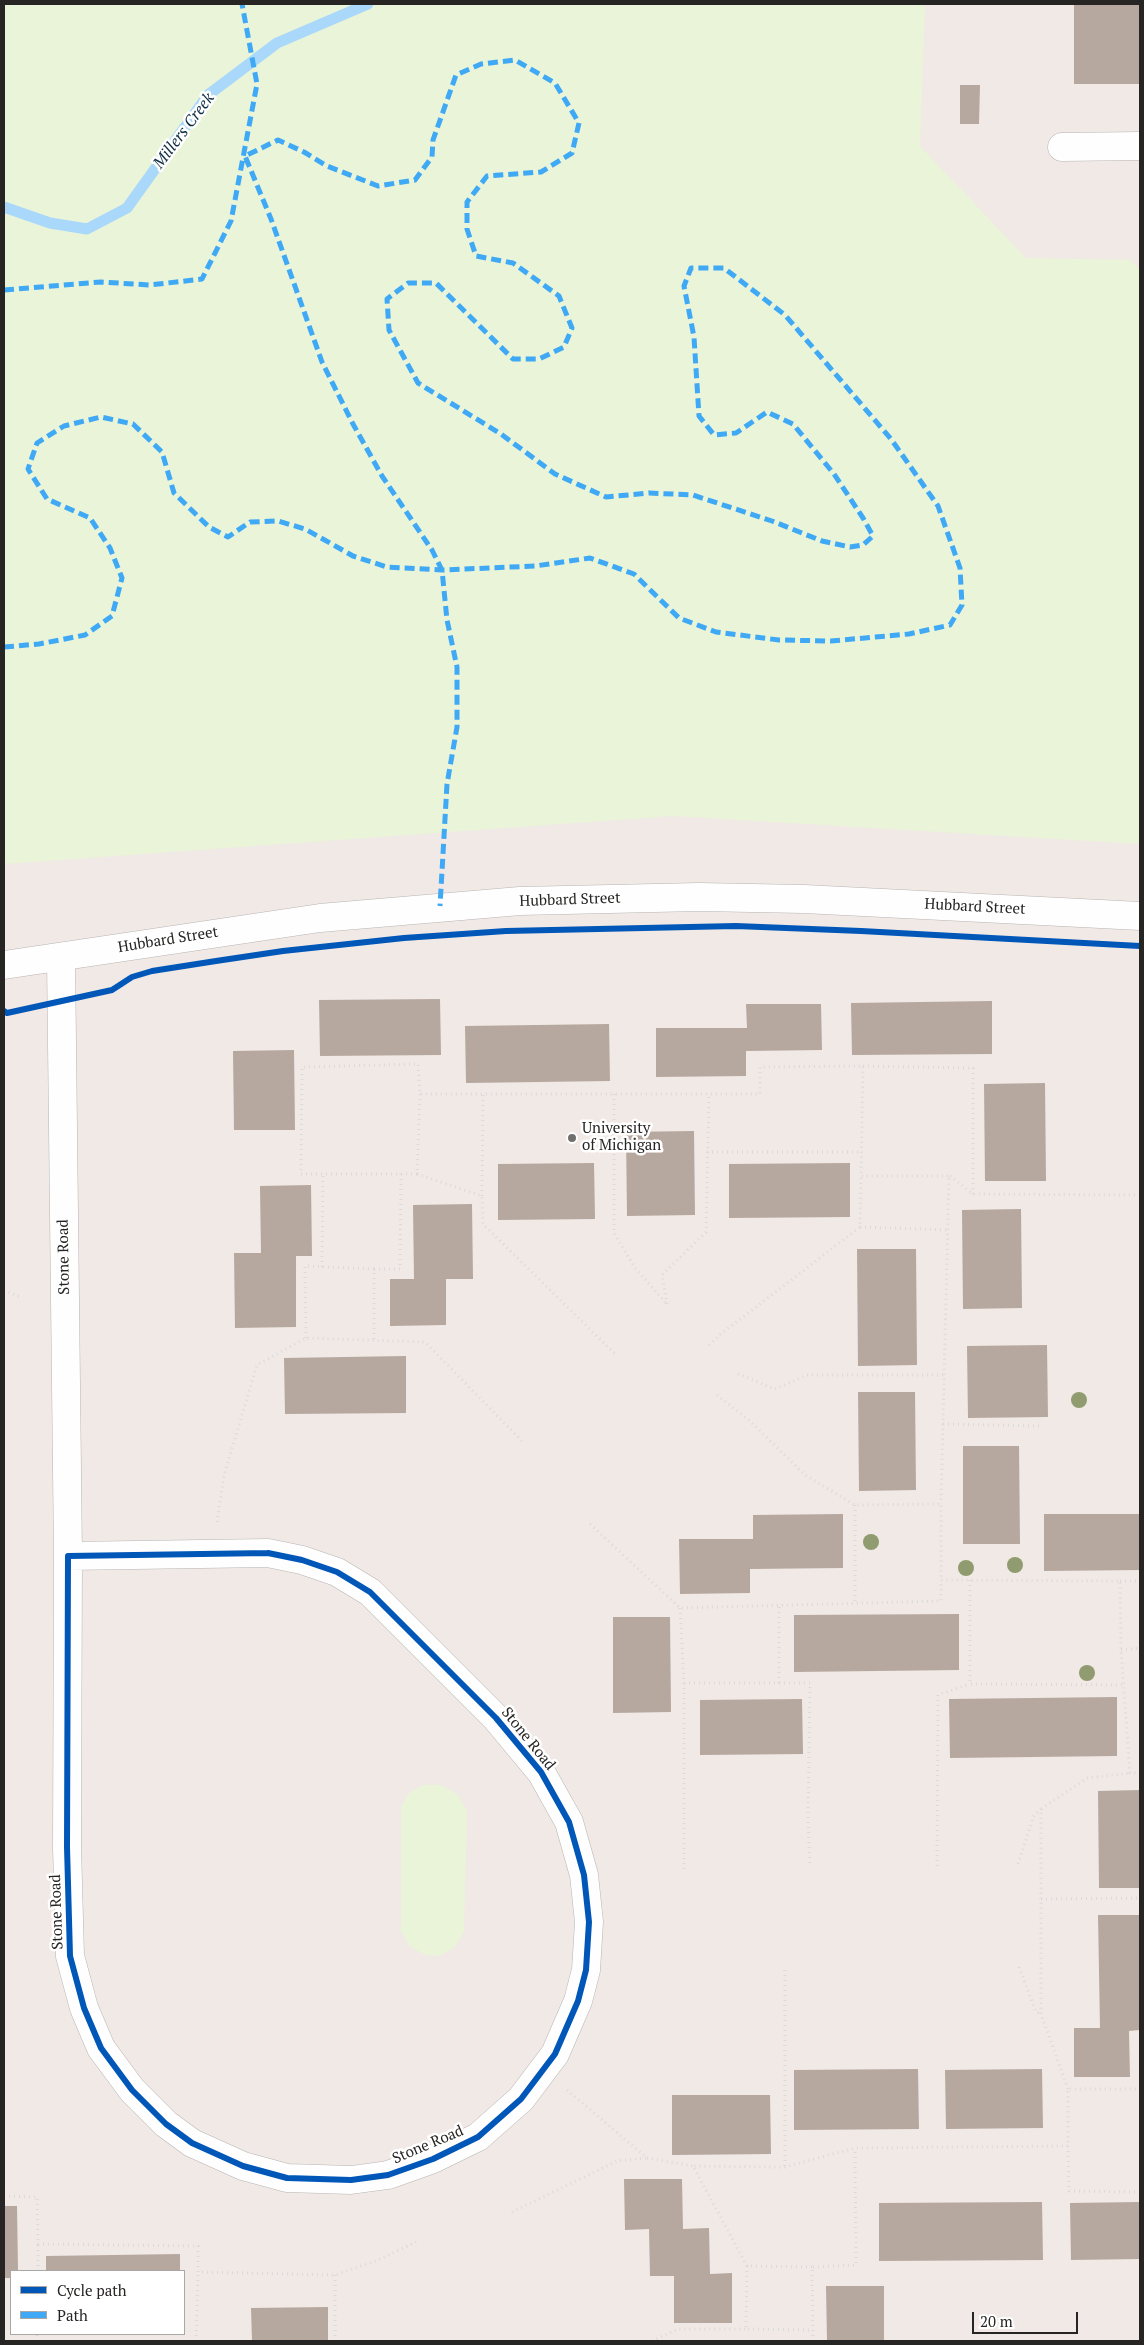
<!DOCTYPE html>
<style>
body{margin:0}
#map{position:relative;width:1144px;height:2345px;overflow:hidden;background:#fcf9f7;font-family:"PT Serif",serif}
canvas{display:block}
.frame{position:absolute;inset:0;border:5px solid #262524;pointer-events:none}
.legend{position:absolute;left:10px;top:2270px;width:175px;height:65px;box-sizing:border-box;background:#fff;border:1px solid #a8a8a7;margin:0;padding:6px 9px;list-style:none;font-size:15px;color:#262524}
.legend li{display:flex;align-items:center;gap:10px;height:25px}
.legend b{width:25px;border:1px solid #a8a8a7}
.scale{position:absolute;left:972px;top:2312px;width:106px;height:22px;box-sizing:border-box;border:2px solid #262524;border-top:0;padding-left:6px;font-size:15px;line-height:18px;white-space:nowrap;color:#262524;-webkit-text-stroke:4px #fff;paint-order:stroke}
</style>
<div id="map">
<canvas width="1144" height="2345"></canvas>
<div class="frame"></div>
<ul class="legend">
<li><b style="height:6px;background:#0057b8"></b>Cycle path</li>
<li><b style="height:6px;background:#3fa9f5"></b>Path</li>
</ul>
<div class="scale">20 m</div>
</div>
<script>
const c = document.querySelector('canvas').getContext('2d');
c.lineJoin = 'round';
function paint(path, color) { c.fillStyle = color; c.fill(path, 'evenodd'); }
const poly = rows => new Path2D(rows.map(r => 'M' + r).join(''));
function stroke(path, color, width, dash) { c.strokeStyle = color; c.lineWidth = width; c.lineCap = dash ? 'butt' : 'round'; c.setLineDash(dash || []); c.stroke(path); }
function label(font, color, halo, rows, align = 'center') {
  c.font = font + ' "PT Serif",serif'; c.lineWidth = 5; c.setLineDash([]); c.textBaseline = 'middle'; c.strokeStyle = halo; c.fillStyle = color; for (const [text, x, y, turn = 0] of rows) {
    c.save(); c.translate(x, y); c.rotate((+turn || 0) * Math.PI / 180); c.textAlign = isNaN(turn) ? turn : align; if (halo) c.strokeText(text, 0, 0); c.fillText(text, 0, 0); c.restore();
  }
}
const built = poly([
 [4,4,1140,4,1140,2341,4,2341],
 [11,2271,184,2271,184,2334,11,2334]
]);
const green = poly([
 [4,4,925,4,920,146,1026,258,1130,260,1140,269,1140,844,673,816,4,864],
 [423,1785,441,1785,458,1795,467,1810,464,1932,455,1947,439,1956,425,1955,409,1946,401,1931,401,1807,409,1793]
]);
const stream = poly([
 [4,207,50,223,87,229,127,208,208,95,277,43,368,4]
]);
const building = poly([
 [1074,4,1140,4,1140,84,1074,84],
 [960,85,980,85,979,124,960,124],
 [440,999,441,1055,320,1056,319,1000],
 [992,1001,992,1054,852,1055,851,1003],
 [746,1004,821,1004,822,1050,746,1051,746,1076,656,1077,656,1028,747,1028],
 [609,1024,610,1081,466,1083,465,1026],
 [294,1050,295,1130,234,1130,233,1051],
 [1045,1083,1046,1181,985,1181,984,1084],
 [694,1131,695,1215,627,1216,626,1132],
 [594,1163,595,1219,498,1220,498,1164],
 [850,1163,850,1217,729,1218,729,1164],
 [311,1185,312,1256,296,1256,296,1327,235,1328,234,1253,261,1253,260,1186],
 [472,1204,473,1279,446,1279,446,1325,390,1326,390,1279,414,1279,413,1205],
 [1021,1209,1022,1308,963,1309,962,1210],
 [857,1249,916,1249,917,1365,858,1366],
 [1047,1345,1048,1417,968,1418,967,1346],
 [406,1356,406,1413,285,1414,284,1358],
 [858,1392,915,1392,916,1490,859,1491],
 [963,1446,1019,1446,1020,1544,963,1544],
 [843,1514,843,1568,750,1569,750,1593,680,1594,679,1539,753,1539,753,1515],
 [1044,1514,1140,1514,1140,1570,1044,1571],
 [959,1614,959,1670,794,1672,794,1615],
 [613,1617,670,1617,671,1712,613,1713],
 [1117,1697,1117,1756,950,1758,949,1699],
 [802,1699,803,1754,700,1755,700,1700],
 [1140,1790,1140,1888,1099,1888,1098,1791],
 [1098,1915,1140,1915,1140,2030,1129,2031,1130,2077,1074,2077,1074,2028,1100,2028],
 [918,2069,919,2129,794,2130,794,2070],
 [1042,2069,1043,2128,946,2129,945,2070],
 [672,2095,770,2095,771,2154,672,2155],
 [624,2179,682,2179,683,2229,709,2228,710,2274,732,2273,732,2323,674,2323,674,2276,650,2276,649,2229,625,2230],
 [1042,2202,1043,2260,879,2261,879,2203],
 [1140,2202,1140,2259,1071,2260,1070,2203],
 [4,2206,17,2206,18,2271,11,2271,11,2278,4,2278],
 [180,2254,180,2271,46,2271,46,2256],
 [826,2286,884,2286,884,2341,827,2341],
 [328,2307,328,2341,252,2341,251,2308]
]);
const path = poly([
 [863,1066,973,1068,973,1194],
 [420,1094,417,1174,301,1174,302,1067,418,1064,420,1094,760,1094,760,1067,863,1066,861,1176,949,1176,941,1504],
 [614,1094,614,1233,635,1268,666,1303],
 [707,1152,862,1152],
 [417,1174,482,1196,483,1224,615,1354],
 [950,1176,973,1194,1140,1195],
 [482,1196,483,1094],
 [860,1227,949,1230],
 [322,1267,323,1174],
 [374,1269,400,1269,401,1174],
 [4,1290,20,1297],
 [667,1304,662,1275,706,1232,709,1094],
 [306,1338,305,1266,374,1269,374,1340],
 [709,1345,721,1334,860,1227,861,1176],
 [738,1374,775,1389,807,1375,945,1375],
 [717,1395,750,1421,805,1475,855,1505,941,1504,941,1580,1120,1581,1121,1650,1130,1773,1140,1773],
 [943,1424,1040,1426],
 [855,1505,855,1603],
 [217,1522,224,1475,257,1365,306,1338,425,1342,524,1443],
 [590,1524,680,1608,941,1601,941,1580],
 [970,1580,970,1684,1124,1685],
 [1120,1581,1140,1581],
 [680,1608,684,1683,684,1869],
 [1121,1650,1140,1648],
 [684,1683,810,1683,808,1818,810,1867],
 [779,1683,779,1605],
 [1018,1864,1034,1815,1041,1809],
 [937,1866,938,1695,970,1684],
 [1041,1899,1140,1898],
 [1019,1967,1036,2012,1041,2014],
 [785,1970,785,2167],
 [1068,2089,1041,2014,1041,1809,1087,1778,1130,1773],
 [567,2090,647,2158,693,2166],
 [1068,2146,1069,2191,1140,2192],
 [4,2196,37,2197,38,2244,198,2246,198,2272,335,2275,376,2261,416,2242],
 [512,2212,617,2161,646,2158],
 [747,2266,746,2329,813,2330],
 [812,2267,747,2266,693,2166,785,2167,855,2148,1068,2146,1068,2089,1140,2089],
 [38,2271,38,2244],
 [37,2341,37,2334],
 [196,2341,198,2272],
 [335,2341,335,2275],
 [652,2341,678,2329,746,2329],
 [813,2341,812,2267,856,2265,855,2148]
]);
const minor = poly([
 [1062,147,1140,146],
 [61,958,68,1556],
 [4,965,320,918,520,901,699,897,804,899,1140,916],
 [268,1553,302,1560,337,1572,370,1592,496,1718,541,1772,569,1822,584,1875,589,1922,586,1970,578,2001,555,2054,521,2099,478,2137,433,2159,388,2175,351,2180,287,2178,243,2166,192,2143,166,2124,132,2090,101,2048,84,2008,70,1956,67,1847,68,1556,268,1553]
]);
const quiet = poly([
 [4,290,101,282,150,285,202,279,231,221,257,84,242,4],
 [4,647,39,644,85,635,112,616,122,578,110,548,90,518,47,499,28,469,37,443,64,426,101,417,133,424,162,452,174,493,209,527,228,537,250,522,278,521,305,529,353,556,387,567,442,570,535,566,590,558,634,574,679,618,716,632,779,640,831,641,909,634,950,625,962,605,960,568,938,506,891,439,785,315,724,268,691,268,684,286,694,337,699,416,714,435,736,433,767,412,793,424,834,474,863,518,873,536,863,545,850,547,822,541,772,521,693,495,649,493,606,497,555,474,501,434,418,383,389,330,387,299,408,283,436,283,513,359,539,359,564,347,572,328,559,296,513,263,476,256,467,229,467,202,487,176,541,172,572,153,579,123,555,83,515,60,481,64,456,75,433,140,432,157,415,180,378,186,327,166,304,152,278,140,245,156,271,219,322,362,353,424,382,476,432,550,442,570,447,620,457,667,457,727,447,784,440,906]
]);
const cycleway = poly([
 [4,1011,7,1013,112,990,132,977,152,971,216,961,283,951,404,938,506,931,736,926,861,931,1140,946],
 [268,1553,302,1560,337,1572,370,1592,496,1718,541,1772,569,1822,584,1875,589,1922,586,1970,578,2001,555,2054,521,2099,478,2137,433,2159,388,2175,351,2180,287,2178,243,2166,192,2143,166,2124,132,2090,101,2048,84,2008,70,1956,67,1847,68,1556,268,1553]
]);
const trees = [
 [1079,1400],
 [871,1542],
 [1015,1565],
 [966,1568],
 [1087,1673]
];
const markers = [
 [572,1138,5,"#716f6e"]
];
const streetNames = [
 ["Hubbard Street",570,900,-2],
 ["Hubbard Street",975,907,3],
 ["Hubbard Street",168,940,-9],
 ["Stone Road",64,1257,-91],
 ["Stone Road",528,1739,51],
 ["Stone Road",57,1912,-92],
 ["Stone Road",428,2145,-23]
];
const poiNames = [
 ["University",582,1129],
 ["of Michigan",582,1146]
];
const waterNames = [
 ["Millers Creek",184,131,-53]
];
paint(built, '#f1e9e5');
paint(green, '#e9f4d8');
stroke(stream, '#a9d8fb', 11);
paint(building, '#b6a89f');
stroke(minor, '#b7b5b3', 29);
stroke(path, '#dadad9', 3, [1, 4]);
stroke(minor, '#fffefe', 28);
stroke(quiet, '#3fa9f5', 5, [10, 5]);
stroke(cycleway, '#0057b8', 6);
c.fillStyle = '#909c6f';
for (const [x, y] of trees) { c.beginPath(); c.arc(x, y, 8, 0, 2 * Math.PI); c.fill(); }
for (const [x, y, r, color] of markers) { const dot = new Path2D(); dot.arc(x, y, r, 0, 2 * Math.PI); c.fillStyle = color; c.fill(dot); stroke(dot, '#fff', 2); }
label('15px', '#262524', '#fff', streetNames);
label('15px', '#262524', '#fff', poiNames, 'left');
label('italic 16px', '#112f44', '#fff', waterNames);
</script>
